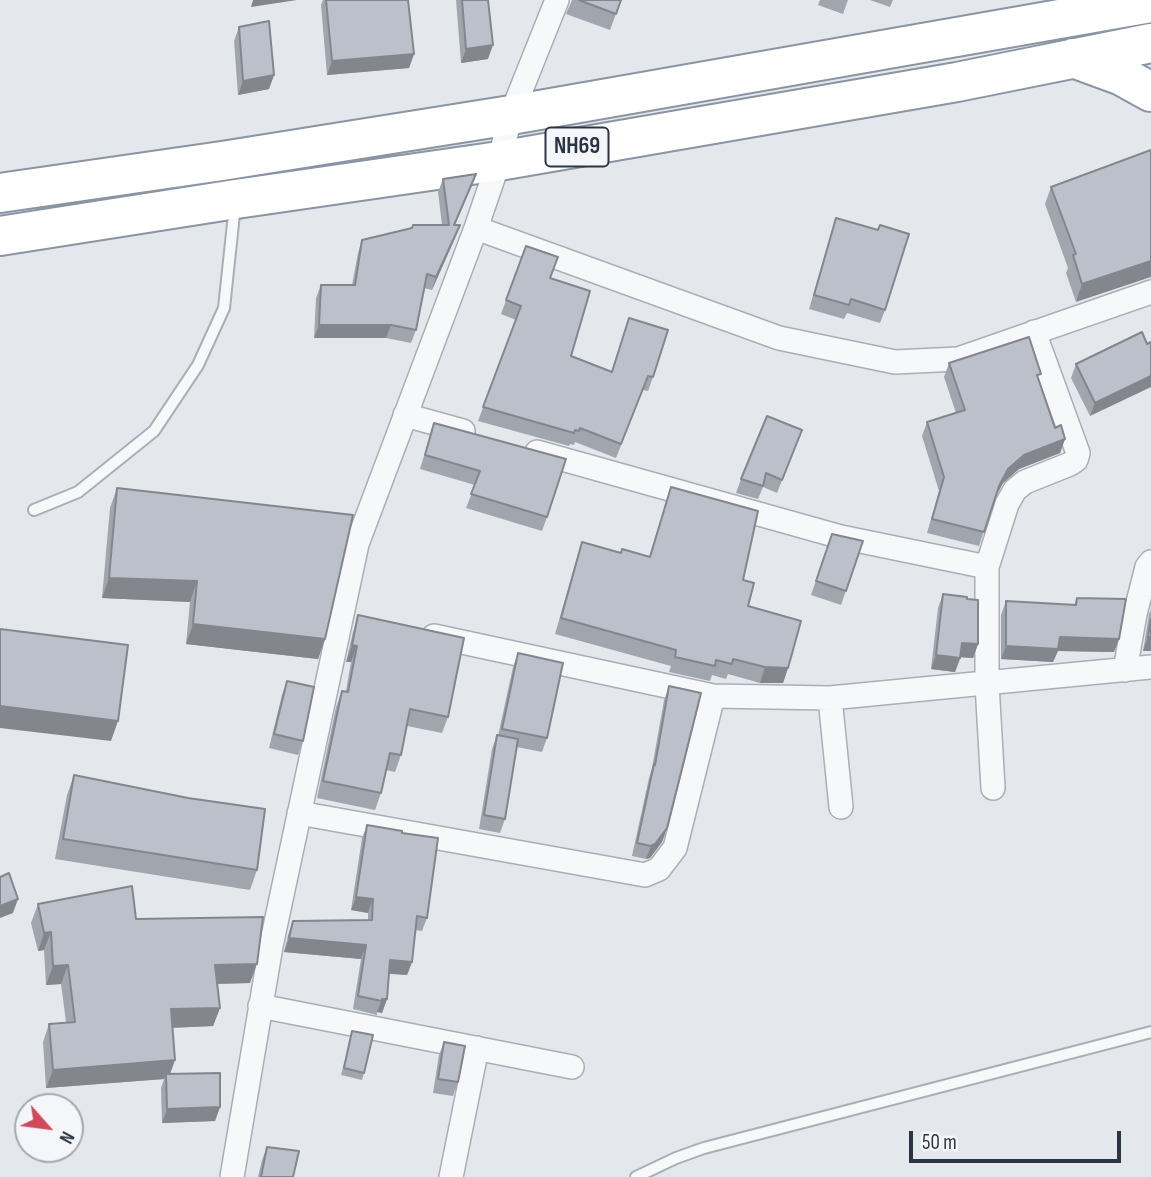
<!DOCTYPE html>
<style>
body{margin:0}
#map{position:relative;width:1151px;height:1177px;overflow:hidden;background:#e4e7ec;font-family:"Sofia Sans Condensed",sans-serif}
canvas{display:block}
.north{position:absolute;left:14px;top:1093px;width:70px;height:70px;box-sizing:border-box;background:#f4f6f9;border:2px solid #a4a8b1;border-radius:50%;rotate:118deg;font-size:19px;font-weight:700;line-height:28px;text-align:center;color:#2b3445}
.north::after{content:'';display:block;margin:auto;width:24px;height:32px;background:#d1495b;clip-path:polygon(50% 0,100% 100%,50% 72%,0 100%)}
.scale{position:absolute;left:909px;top:1131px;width:212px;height:32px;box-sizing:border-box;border:4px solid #2b3445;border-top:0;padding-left:9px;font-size:21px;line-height:24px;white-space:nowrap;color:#2b3445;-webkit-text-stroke:5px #f4f6f9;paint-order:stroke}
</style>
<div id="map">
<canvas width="1151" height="1177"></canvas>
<div class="north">N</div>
<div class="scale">50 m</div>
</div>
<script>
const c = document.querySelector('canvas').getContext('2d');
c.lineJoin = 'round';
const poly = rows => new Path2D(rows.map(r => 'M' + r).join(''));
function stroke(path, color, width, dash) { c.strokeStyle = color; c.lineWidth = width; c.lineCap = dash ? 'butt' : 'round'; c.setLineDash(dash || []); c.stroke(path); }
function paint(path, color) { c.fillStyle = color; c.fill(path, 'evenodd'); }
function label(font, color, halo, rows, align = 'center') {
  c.font = font + ' "Sofia Sans Condensed",sans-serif'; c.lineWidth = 5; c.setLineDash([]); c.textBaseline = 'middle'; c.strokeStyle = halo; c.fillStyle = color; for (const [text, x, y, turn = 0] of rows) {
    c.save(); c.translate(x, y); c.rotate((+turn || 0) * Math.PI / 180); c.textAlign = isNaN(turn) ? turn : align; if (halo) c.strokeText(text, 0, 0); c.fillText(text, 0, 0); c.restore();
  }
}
const lane = poly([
 [34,510,78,492,154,431,198,365,224,308,235,205],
 [636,1177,676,1158,704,1148,1151,1032]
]);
const street = poly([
 [476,228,779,338,895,362,958,359,1151,292],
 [405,415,463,431],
 [537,452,841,537,987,567],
 [434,636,713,696,830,698,1151,667],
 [1125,670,1135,614,1147,567,1151,562],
 [830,698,841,807],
 [993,788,987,684,987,567,1007,504,1015,490,1025,482,1070,464,1076,460,1078,453,1034,332],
 [299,813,645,875,659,869,675,848,713,696],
 [260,1006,572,1067],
 [232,1177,271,946,357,544,476,228,499,161,511,115,557,0],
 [451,1177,477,1048]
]);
const highway = poly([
 [1073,58,1122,76,1151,92],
 [0,193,222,161,511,115,1151,3],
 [0,236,236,199,499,161,957,82,1151,43]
]);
const wall = poly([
 [323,0,408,0,414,54,409,68,327,75,321,5],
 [456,0,488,0,488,59,461,63],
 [572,0,621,0,610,30,566,14],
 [820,0,848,0,843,14,818,5],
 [870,0,893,0,890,7],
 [239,27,274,75,269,89,238,95,234,41],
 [1151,150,1076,302,1066,273,1068,268,1045,204,1051,187],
 [476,174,455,225,455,238,432,290,424,288,416,330,411,343,386,338,314,338,316,298,321,285,352,285,358,253,362,240,442,225,438,192,443,179],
 [836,218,885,310,880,323,847,313,844,319,809,309],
 [526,246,550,278,571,356,611,372,629,318,653,377,648,391,643,390,616,458,575,442,574,445,570,444,569,446,478,421,516,320,501,314],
 [1142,332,1090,416,1071,378,1076,364],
 [949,363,1039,380,1055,428,1065,439,1060,453,1019,469,1003,483,995,497,979,546,927,533,939,491,922,436,927,422,956,413,944,377],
 [434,423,547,517,542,531,466,508,475,485,420,469],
 [802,430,777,493,763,487,758,499,736,493,741,479],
 [671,487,743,580,748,606,788,668,783,683,760,683,728,674,726,679,712,675,710,681,669,672,671,666,555,634,577,558,582,542,621,553,649,557],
 [117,488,325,639,318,659,186,644,190,602,102,598,110,508],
 [832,534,863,541,841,605,811,595],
 [943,594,978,644,973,658,961,657,955,672,931,669,938,608],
 [1077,598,1119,639,1114,652,1058,651,1053,662,1001,659,1001,615,1006,601,1074,605],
 [1151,610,1151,651,1143,651,1149,614],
 [358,615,448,717,442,733,407,726,401,755,395,772,386,770,381,793,375,810,317,798,336,707,342,691,346,691,351,662,346,662,353,632],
 [518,653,547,738,542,752,517,747,505,819,500,833,479,829,492,749,497,735,498,736,513,667],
 [287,681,303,741,298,755,269,748,282,695],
 [669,686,667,828,662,842,650,858,646,859,632,856,649,778,652,768,664,700],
 [74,775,257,870,250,890,55,859,67,795],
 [367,825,402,833,427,918,422,931,415,930,412,962,407,975,389,974,387,999,382,1013,377,1012,377,1015,353,1009,361,959,284,952,288,935,293,921,368,920,368,913,351,910,362,838],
 [38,904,136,919,250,983,217,984,220,1008,213,1026,172,1028,175,1060,170,1074,220,1107,215,1121,162,1123,161,1088,164,1079,46,1088,43,1042,49,1024,66,1022,61,984,46,985,44,950,38,951,31,923],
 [352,1031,364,1073,362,1080,341,1075],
 [444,1042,458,1082,453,1096,433,1093,439,1055],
 [267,1147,293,1177,258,1177,262,1160]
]);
const shadedWall = poly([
 [253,0,297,0,251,7],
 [493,45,488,59,461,63,466,49],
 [414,54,409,68,327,75,332,61],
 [274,75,269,89,238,95,243,81],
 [460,225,455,238,432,290,436,277],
 [1151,261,1151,277,1076,302,1082,284],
 [319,325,391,325,386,338,314,338],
 [1151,376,1151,387,1090,416,1095,403],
 [1065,439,1060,453,1019,469,1003,483,994,500,999,486,1008,469,1024,455],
 [109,578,197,581,190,602,102,598],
 [193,624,325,639,318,659,186,644],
 [1060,637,1119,639,1114,652,1058,651,1053,662,1001,659,1006,646],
 [1148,637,1151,637,1151,651,1143,651],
 [962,643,978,644,973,658,957,657],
 [352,645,357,646,351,662,346,662],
 [936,655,960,658,955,672,931,669],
 [765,667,788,668,783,683,760,683],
 [0,706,118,721,111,741,0,728],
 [667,828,662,842,650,858,646,859,651,846],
 [356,897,373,899,368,913,351,910],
 [18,899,13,913,0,918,0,906],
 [51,932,44,950,38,951,44,933],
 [289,938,366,945,361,959,284,952],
 [390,960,412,962,407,975,385,973],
 [257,964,250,983,208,984,215,965],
 [68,965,61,984,46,985,53,966],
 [382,999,387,999,382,1013,377,1012],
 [220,1008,213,1026,164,1028,171,1009],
 [175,1060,168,1079,166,1074,164,1079,46,1088,53,1070],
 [220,1107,215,1121,162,1123,167,1109]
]);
const building = poly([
 [326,0,408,0,414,54,332,61,326,0],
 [462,0,488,0,493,45,466,49,462,0],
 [579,0,621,0,616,14,579,0],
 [269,21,274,75,243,81,239,27,269,21],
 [1151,150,1151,261,1082,284,1073,255,1076,254,1051,187,1151,150],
 [476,174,454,225,460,225,436,277,427,274,416,330,391,325,319,325,321,285,355,285,362,240,412,228,413,225,449,225,443,179,476,174],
 [836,218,878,230,880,225,909,234,885,310,851,299,849,305,814,295,836,218],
 [526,246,558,257,550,278,590,291,571,356,612,372,629,318,668,330,653,377,648,376,621,444,580,428,579,431,575,430,574,433,483,407,521,306,506,300,526,246],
 [1142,332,1147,344,1151,342,1151,376,1095,403,1076,364,1142,332],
 [1029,337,1041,374,1037,375,1055,428,1061,425,1065,439,1024,455,1008,469,999,486,984,532,932,519,944,477,927,422,965,410,949,363,1029,337],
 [767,416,802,430,782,480,766,473,763,486,741,479,767,416],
 [434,423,566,459,547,517,471,494,480,471,425,455,434,423],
 [671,487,758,511,743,580,754,583,748,606,801,621,788,668,765,667,733,659,732,664,716,660,715,666,675,657,676,650,561,618,582,542,621,553,622,549,650,557,671,487],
 [117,488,353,515,325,639,193,624,197,581,109,578,117,488],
 [832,534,863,541,846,591,816,581,832,534],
 [943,594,967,597,967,599,978,600,978,644,962,643,960,658,936,655,943,594],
 [1077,598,1126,599,1119,639,1060,637,1058,649,1006,646,1006,601,1076,605,1077,598],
 [358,615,464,638,448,717,410,709,401,755,390,753,381,793,323,781,342,691,348,692,357,646,352,645,358,615],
 [1151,619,1151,637,1148,637,1151,619],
 [0,629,128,645,118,721,0,706,0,629],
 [518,653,563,663,547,738,502,729,518,653],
 [287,681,314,687,303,741,274,734,287,681],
 [669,686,701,693,667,828,655,844,651,846,637,843,654,764,655,765,669,686],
 [497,735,518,739,505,819,484,815,497,735],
 [74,775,188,798,265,809,257,870,63,839,74,775],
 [367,825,402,831,402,833,438,838,427,918,417,916,412,962,390,960,387,999,382,999,382,1001,358,996,366,945,289,938,293,921,372,920,373,899,356,897,367,825],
 [9,873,18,899,0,906,0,877,9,873],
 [132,886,136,919,263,917,257,964,215,965,220,1008,171,1009,175,1060,53,1070,49,1024,75,1022,68,965,53,966,51,932,44,933,38,904,132,886],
 [352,1031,373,1035,364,1073,344,1068,352,1031],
 [444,1042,465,1046,458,1082,438,1079,444,1042],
 [220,1073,220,1107,167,1109,166,1074,220,1073],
 [267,1147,299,1151,293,1177,261,1177,267,1147]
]);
const shields = [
 [577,147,63]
];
const shieldNames = [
 ["NH69",577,147]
];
stroke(lane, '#a9aeb7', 14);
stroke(street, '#a9aeb7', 26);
stroke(highway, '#8b94a3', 42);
stroke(lane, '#f7f8fa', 10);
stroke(street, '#f7f8fa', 23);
stroke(highway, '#fff', 38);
paint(wall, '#a1a5ae');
paint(shadedWall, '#83868d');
paint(building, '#bbc0ca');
stroke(building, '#83868d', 2);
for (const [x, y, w] of shields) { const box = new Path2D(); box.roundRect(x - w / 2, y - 19.5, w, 39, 5); c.fillStyle = '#f4f6f9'; c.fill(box); stroke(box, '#2b3445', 2); }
label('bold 23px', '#2b3445', null, shieldNames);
</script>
